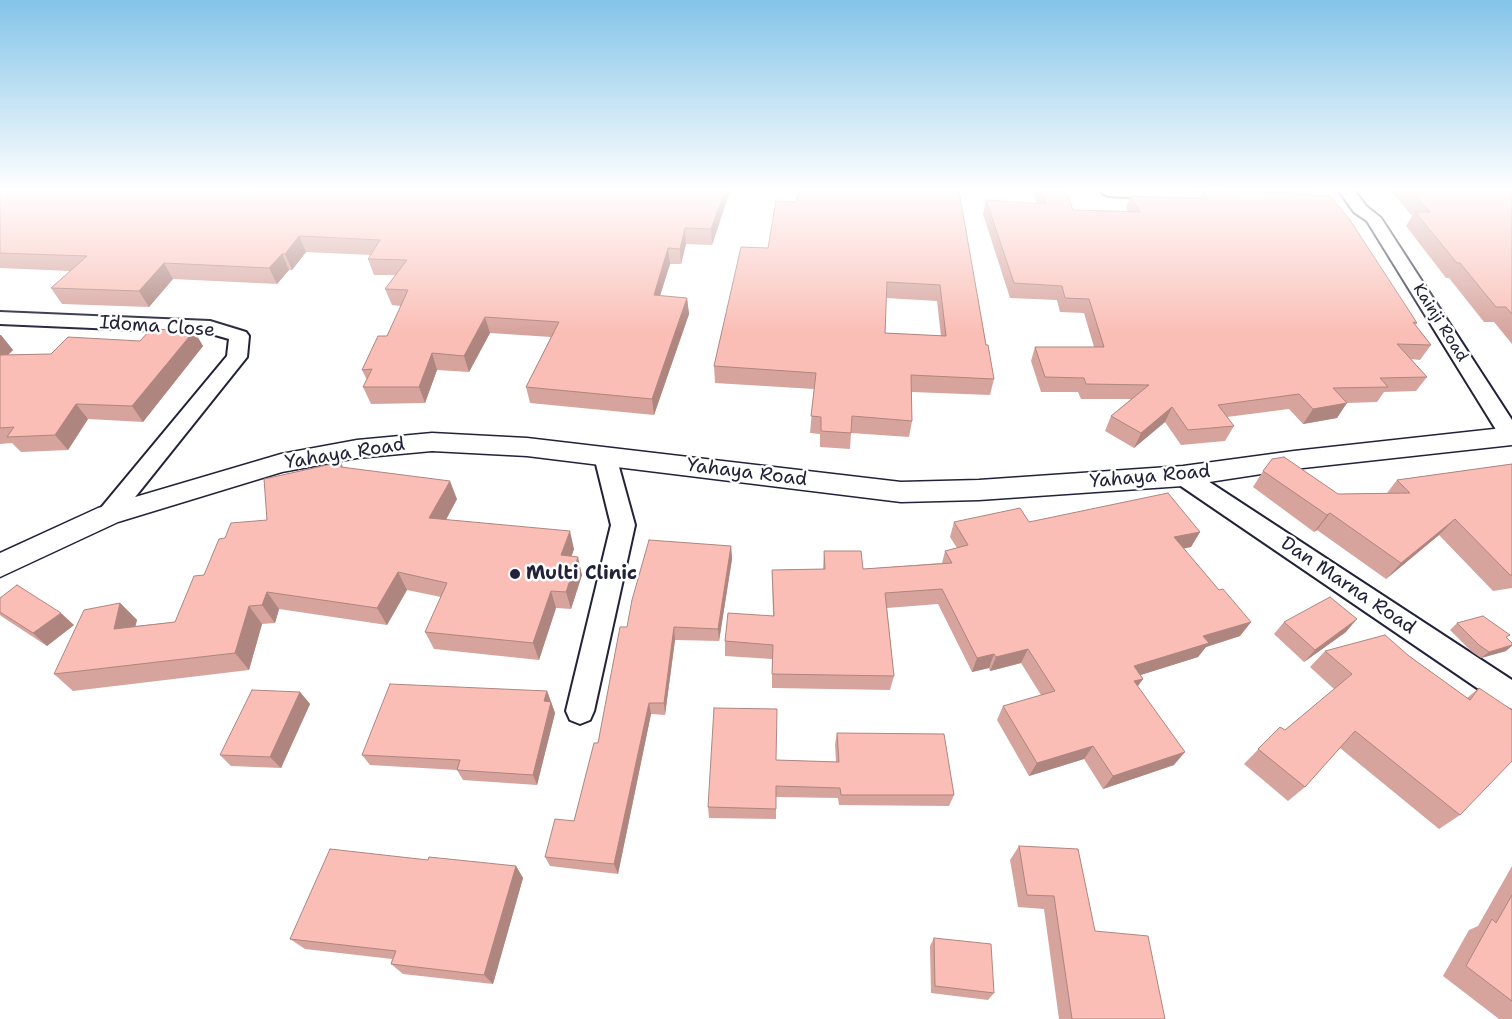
<!DOCTYPE html>
<style>
body{margin:0}
canvas{display:block;background:#fff}
</style>
<canvas width="1512" height="1019"></canvas>
<script>
const c = document.querySelector('canvas').getContext('2d');
c.lineJoin = 'round';
const poly = rows => new Path2D(rows.map(r => 'M' + r).join(''));
function stroke(path, color, width, dash) { c.strokeStyle = color; c.lineWidth = width; c.lineCap = dash ? 'butt' : 'round'; c.setLineDash(dash || []); c.stroke(path); }
function paint(path, color) { c.fillStyle = color; c.fill(path, 'evenodd'); }
function label(font, color, halo, rows, align = 'center') {
  c.font = font + ' "Shantell Sans",sans-serif'; c.lineWidth = 5; c.setLineDash([]); c.textBaseline = 'middle'; c.strokeStyle = halo; c.fillStyle = color; for (const [text, x, y, turn = 0] of rows) {
    c.save(); c.translate(x, y); c.rotate((+turn || 0) * Math.PI / 180); c.textAlign = isNaN(turn) ? turn : align; if (halo) c.strokeText(text, 0, 0); c.fillText(text, 0, 0); c.restore();
  }
}
const street = poly([
 [1101,191,1184,191,1232,193,1238,195,1240,198,1238,201,1232,203,1109,196,1103,194,1101,191],
 [1339,191,1355,191,1366,206,1381,218,1512,420,1512,443,1503,441,1367,221,1354,212,1339,191],
 [0,312,210,321,246,332,249,336,247,357,116,521,108,524,100,521,96,515,100,509,227,356,229,339,208,333,0,324,0,312],
 [605,448,613,450,616,456,635,525,594,711,590,720,580,724,570,720,566,711,611,525,594,456,597,450,605,448],
 [1183,468,1191,470,1512,680,1512,709,1502,705,1175,482,1172,476,1175,470,1183,468]
]);
const secondary = poly([
 [1512,427,1512,445,1294,469,1183,486,979,500,901,502,527,456,432,451,357,458,282,472,118,522,0,577,0,553,98,508,281,454,357,440,432,433,527,438,901,482,979,480,1183,466,1294,451,1512,427]
]);
const wall = poly([
 [0,191,247,195,251,191,730,191,712,245,686,244,681,264,670,264,660,296,687,298,689,314,654,415,530,403,526,387,551,337,490,333,469,372,437,370,425,403,371,404,363,387,367,380,362,370,387,336,401,306,392,305,385,289,395,275,374,275,368,259,371,255,306,252,292,270,289,270,277,284,173,279,149,307,62,304,51,288,70,271,0,268],
 [959,191,986,345,994,379,990,395,912,392,912,421,909,437,851,433,850,449,820,447,820,434,810,433,814,389,715,383,714,366,768,248,796,202],
 [886,298,937,301,941,336,885,333],
 [1033,191,1066,191,1073,210,1127,212,1126,209,1130,196,1199,199,1203,191,1314,191,1311,195,1417,323,1415,325,1431,345,1420,360,1411,359,1427,377,1416,391,1384,392,1377,402,1346,403,1337,418,1303,424,1289,409,1227,417,1234,426,1225,441,1181,445,1165,422,1134,448,1105,431,1111,416,1131,399,1081,399,1078,392,1041,392,1031,361,1035,347,1094,347,1084,313,1060,312,1057,300,1010,298,983,214,986,200,1037,204],
 [1391,191,1512,191,1512,344,1494,322,1484,322,1449,278,1446,278,1406,226,1412,216],
 [194,331,203,346,143,422,88,419,68,450,21,452,12,443,0,444,0,335,13,350,8,355,51,354,140,341],
 [341,462,343,467,457,499,446,520,574,549,571,557,582,575,571,609,556,608,539,660,434,649,425,632,441,597,407,590,387,625,279,609,275,623,262,624,249,670,73,691,54,674,120,603,137,620,135,626,175,622,204,575,225,538,267,520],
 [1512,464,1512,588,1493,591,1439,535,1386,579,1317,530,1314,532,1253,487,1263,471,1338,494,1387,493,1397,480],
 [954,522,1029,522,1200,532,1191,547,1183,548,1219,590,1251,622,1240,636,1206,647,1198,657,1140,675,1143,679,1137,686,1174,765,1103,789,1084,759,1029,776,997,720,1003,706,1041,695,1021,663,990,671,989,668,972,672,938,604,887,608,894,676,890,690,772,688,772,659,725,656,725,641,773,616,772,570,823,569,824,551,863,569,942,563,945,551,957,548,950,537],
 [731,546,732,559,719,641,675,640,665,715,651,714,618,874,550,866,545,857,574,821,598,743,627,627],
 [0,598,74,625,47,646,4,618,0,615],
 [1284,622,1346,632,1304,662,1274,634],
 [1457,623,1507,638,1506,651,1481,658,1472,652,1450,630],
 [1325,651,1409,656,1467,698,1479,688,1460,815,1439,829,1340,748,1305,787,1288,801,1244,764,1280,727,1285,730,1334,689,1310,667],
 [547,691,555,713,537,785,463,780,457,770,370,765,362,755],
 [300,692,310,704,281,768,231,766,220,755],
 [837,733,954,795,949,806,839,805,838,798,776,797,776,819,709,818,708,807,776,760,836,762,835,744],
 [1019,846,1095,931,1165,1019,1059,1019,1044,909,1018,907,1010,860],
 [428,860,516,866,523,878,493,984,403,974,391,964,392,959,305,949,290,939],
 [1512,866,1512,1019,1499,1019,1443,976,1469,930,1478,926],
 [934,938,994,993,988,1000,931,993,930,946]
]);
const shadedWall = poly([
 [725,191,730,191,712,245,711,229],
 [685,228,686,244,681,264,680,249],
 [299,236,306,252,292,270,285,254],
 [668,248,670,264,655,311,654,295],
 [282,254,289,270,277,284,269,268],
 [164,263,173,279,149,307,139,291],
 [687,298,689,314,654,415,652,399],
 [485,317,490,333,469,372,464,356],
 [194,331,203,346,143,422,132,406],
 [0,335,1,335,13,350,0,362],
 [432,353,437,370,425,403,419,387],
 [1347,403,1337,418,1303,424,1313,409],
 [76,404,88,419,68,450,55,435],
 [1172,407,1165,422,1134,448,1141,433],
 [450,481,457,499,437,536,429,518],
 [1330,513,1317,530,1314,532,1327,515],
 [1455,519,1439,535,1386,579,1401,563],
 [570,531,574,549,566,573,561,555],
 [1200,532,1191,547,1165,553,1174,537],
 [731,546,732,559,719,641,718,629],
 [578,557,582,575,571,609,566,592],
 [398,572,407,590,387,625,377,608],
 [551,591,556,608,539,660,533,643],
 [267,592,279,609,275,623,262,605],
 [120,603,137,620,131,645,114,629],
 [249,606,262,624,249,670,235,653],
 [61,613,74,625,47,646,33,633],
 [1357,619,1346,632,1304,662,1315,650],
 [1251,622,1240,636,1206,647,1198,657,1125,680,1134,666,1203,636],
 [674,627,675,640,665,715,664,703],
 [1512,645,1512,646,1506,651,1481,658,1489,652],
 [1028,649,1021,663,990,671,996,657],
 [994,654,989,668,972,672,977,658],
 [1143,679,1133,693,1134,681],
 [547,691,555,713,537,785,533,775,544,701],
 [300,692,310,704,281,768,270,757],
 [649,703,651,714,618,874,614,864],
 [1093,746,1084,759,1029,776,1037,763],
 [1185,752,1174,765,1103,789,1113,776],
 [516,866,523,878,493,984,484,975]
]);
const building = poly([
 [0,191,242,191,247,195,251,191,725,191,711,229,685,228,680,249,668,248,654,295,687,298,652,399,526,387,559,322,485,317,464,356,432,353,419,387,363,387,372,369,362,370,378,336,387,336,408,290,385,289,407,260,368,259,380,240,299,236,285,254,282,254,269,268,164,263,139,291,51,288,87,256,0,253,0,191],
 [800,191,959,191,986,345,988,345,994,379,911,375,912,421,852,416,851,433,821,431,821,417,811,416,816,373,714,366,741,247,768,248,776,201,796,202,797,195,800,195,800,191],
 [887,282,940,285,946,336,885,333,887,282],
 [1041,191,1066,191,1073,210,1140,212,1130,196,1208,199,1204,191,1232,191,1330,196,1350,220,1417,323,1413,322,1431,345,1397,344,1427,377,1380,378,1388,387,1333,388,1347,403,1313,409,1299,394,1218,405,1234,426,1188,430,1172,407,1141,433,1111,416,1149,385,1086,384,1084,378,1045,377,1035,347,1104,347,1089,299,1065,298,1062,286,1014,283,986,200,1046,204,1041,191],
 [1411,191,1512,191,1512,314,1506,307,1496,307,1460,263,1457,263,1415,212,1430,212,1411,191],
 [151,329,194,331,132,406,76,404,55,435,7,437,14,427,0,428,0,355,51,354,68,337,140,341,151,329],
 [1284,457,1338,494,1410,493,1397,480,1512,464,1512,575,1510,575,1455,519,1401,563,1330,513,1327,515,1263,471,1272,459,1284,457],
 [341,462,341,467,450,481,429,518,570,531,561,555,578,557,566,592,551,591,533,643,425,632,447,583,398,572,377,608,267,592,262,605,249,606,235,653,54,674,84,610,120,603,114,629,175,622,194,576,204,575,219,539,225,538,231,523,267,520,264,479,341,462],
 [1168,493,1200,532,1174,537,1219,590,1223,589,1251,622,1203,636,1209,643,1134,666,1143,679,1134,681,1185,752,1113,776,1093,746,1037,763,1003,706,1055,691,1028,649,996,657,994,654,977,658,942,589,885,593,894,676,772,674,773,645,725,641,728,613,774,616,772,570,825,569,824,551,861,551,863,569,952,563,945,551,968,545,954,522,1020,508,1029,522,1168,493],
 [649,540,731,546,718,629,674,627,664,703,649,703,614,864,545,857,555,819,574,821,594,743,598,743,620,627,627,627,632,600,649,540],
 [17,585,61,613,33,633,0,612,0,598,17,585],
 [1330,597,1357,619,1315,650,1284,622,1330,597],
 [1483,616,1510,635,1506,637,1512,643,1512,645,1489,652,1479,645,1457,623,1483,616],
 [1385,635,1409,656,1470,700,1479,688,1512,710,1512,761,1460,815,1355,731,1305,787,1258,749,1280,727,1285,730,1352,674,1325,651,1385,635],
 [390,684,547,691,544,701,551,702,533,775,457,770,460,760,362,755,390,684],
 [252,690,300,692,270,757,220,755,252,690],
 [714,708,777,709,776,760,839,762,837,733,944,734,954,795,841,795,840,788,776,786,776,809,708,807,714,708],
 [1019,846,1078,849,1095,931,1148,936,1165,1019,1072,1019,1054,896,1027,895,1019,846],
 [330,849,428,860,429,857,516,866,484,975,391,964,396,951,290,939,330,849],
 [1512,895,1512,1001,1466,966,1492,919,1496,923,1512,895],
 [934,938,991,944,994,993,935,986,934,938]
]);
const markers = [
 [515,574,6,"#22223b"]
];
const farStreetnames = [
 ["Kainji Road",1440,323,58]
];
const streetNames = [
 ["Idoma Close",157,327,4],
 ["Yahaya Road",345,454,-9],
 ["Yahaya Road",747,473,7],
 ["Yahaya Road",1150,477,-5],
 ["Dan Marna Road",1348,586,34]
];
const poiNames = [
 ["Multi Clinic",526,574]
];
stroke(street, '#22223b', 4);
stroke(secondary, '#22223b', 3);
paint(street, '#fff');
paint(secondary, '#fff');
paint(wall, '#d7a39d');
paint(shadedWall, '#af857f');
paint(building, '#fabeb6');
stroke(building, '#af857f', 1);
const sky = c.createLinearGradient(0, 0, 0, 333);
sky.addColorStop(0, '#83c4e8');
sky.addColorStop(0.57, '#fff');
sky.addColorStop(1, '#ffffff00');
c.fillStyle = sky;
c.fillRect(0, 0, 1512, 333);
for (const [x, y, r, color] of markers) { const dot = new Path2D(); dot.arc(x, y, r, 0, 2 * Math.PI); c.fillStyle = color; c.fill(dot); stroke(dot, '#fff', 2); }
label('16px', '#22223b', '#fff', farStreetnames);
label('19px', '#22223b', '#fff', streetNames);
label('bold 19px', '#22223b', '#fff', poiNames, 'left');
</script>
